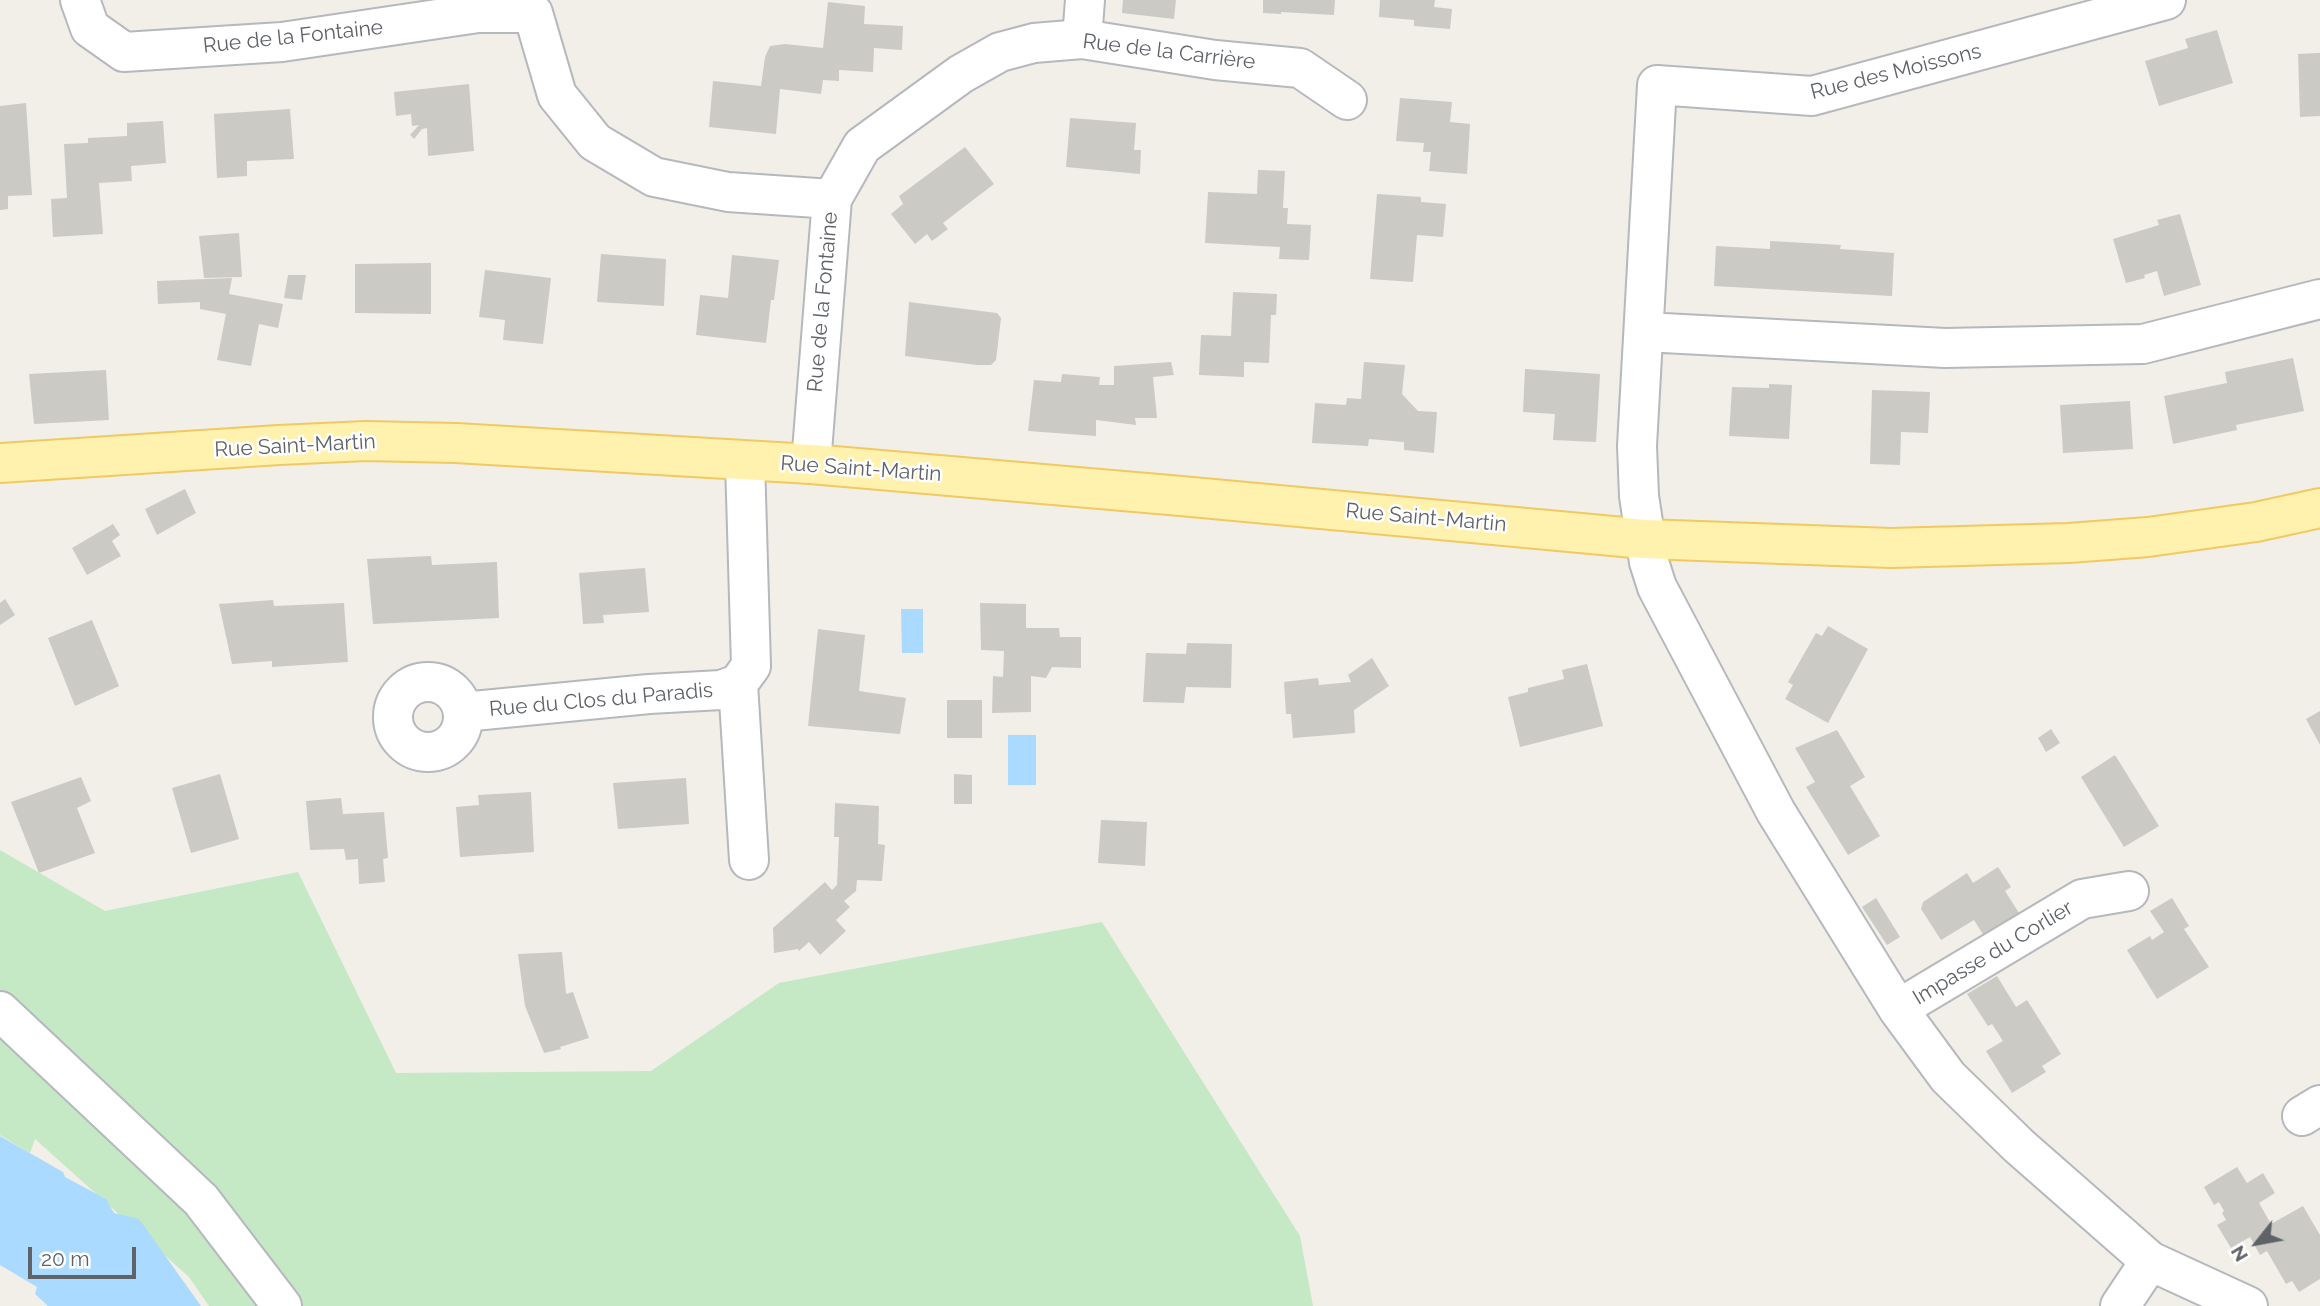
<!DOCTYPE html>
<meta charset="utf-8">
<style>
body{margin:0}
#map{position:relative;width:2320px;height:1306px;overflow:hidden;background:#f1efe8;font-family:Raleway,sans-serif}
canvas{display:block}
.north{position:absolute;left:2222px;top:1208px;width:70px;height:70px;-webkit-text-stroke:5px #fff;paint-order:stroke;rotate:239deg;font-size:19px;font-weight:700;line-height:28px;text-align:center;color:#5f6368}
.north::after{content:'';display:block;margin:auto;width:24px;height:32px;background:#5f6368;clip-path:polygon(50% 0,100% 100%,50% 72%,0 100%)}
.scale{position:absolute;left:28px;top:1247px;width:108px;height:32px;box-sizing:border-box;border:4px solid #5f6368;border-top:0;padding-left:9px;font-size:21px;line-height:24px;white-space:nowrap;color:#5f6368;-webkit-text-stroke:5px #fff;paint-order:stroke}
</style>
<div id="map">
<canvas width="2320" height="1306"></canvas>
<div class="north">N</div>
<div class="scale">20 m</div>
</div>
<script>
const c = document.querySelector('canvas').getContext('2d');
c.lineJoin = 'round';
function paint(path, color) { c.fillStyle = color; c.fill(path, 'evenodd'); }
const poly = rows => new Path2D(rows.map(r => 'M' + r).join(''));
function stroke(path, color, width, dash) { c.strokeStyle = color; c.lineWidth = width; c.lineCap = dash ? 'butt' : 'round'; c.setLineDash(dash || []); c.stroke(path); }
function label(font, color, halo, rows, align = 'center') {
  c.font = font + ' Raleway,sans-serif'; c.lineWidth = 5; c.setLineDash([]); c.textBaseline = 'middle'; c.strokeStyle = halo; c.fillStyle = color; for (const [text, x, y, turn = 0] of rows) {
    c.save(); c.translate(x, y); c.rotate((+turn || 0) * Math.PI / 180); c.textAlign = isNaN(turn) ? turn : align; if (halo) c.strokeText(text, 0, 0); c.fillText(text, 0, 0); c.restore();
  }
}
const green = poly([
 [0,850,105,911,298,872,396,1073,651,1071,779,983,1102,922,1300,1236,1313,1306,209,1306,189,1277,35,1139,30,1153,0,1135]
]);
const water = poly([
 [901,609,923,609,923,653,902,653],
 [1008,735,1036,735,1036,785,1008,785],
 [0,1136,63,1172,65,1177,106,1199,114,1213,139,1219,201,1306,48,1306,35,1294,37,1287,0,1265]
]);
const building = poly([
 [1123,0,1176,0,1174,19,1122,13],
 [1263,0,1335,0,1334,15,1281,12,1281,14,1263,13],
 [1380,0,1435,0,1434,7,1452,9,1450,29,1414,26,1414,20,1379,17],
 [828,2,865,6,864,24,903,26,902,50,874,48,873,72,839,70,839,81,823,80,821,94,780,89,776,134,709,127,713,81,761,86,765,57,770,46,785,44,823,48],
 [2217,30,2233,83,2159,106,2145,61,2188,48,2185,39],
 [2317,53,2320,53,2320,116,2300,117,2298,54],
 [469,84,474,151,428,156,427,128,422,129,414,139,410,135,419,125,412,126,411,114,396,116,394,92],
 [1400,98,1452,102,1450,122,1470,124,1467,174,1429,171,1431,152,1423,152,1424,143,1396,141],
 [26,103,32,195,8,196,8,209,0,210,0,106],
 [290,109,294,159,247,161,247,176,217,178,214,114],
 [1070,118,1136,123,1134,150,1141,150,1140,174,1066,167],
 [163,121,166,163,131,166,132,181,99,183,103,234,53,237,51,199,67,198,64,144,88,143,88,138,127,136,127,123],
 [965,147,994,184,943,223,948,229,932,241,927,234,915,244,891,214,903,204,899,196],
 [1258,170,1285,171,1283,208,1288,208,1287,224,1311,225,1309,260,1279,259,1280,247,1205,243,1208,192,1257,194],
 [1377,194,1421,197,1421,202,1446,204,1443,237,1417,235,1413,282,1370,279],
 [2180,214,2201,285,2164,296,2157,271,2144,275,2145,278,2126,283,2113,239,2159,225,2157,220],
 [239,233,242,277,204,278,199,236],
 [1770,241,1841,245,1840,249,1894,253,1892,296,1714,286,1716,246,1770,249],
 [601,254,666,259,664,306,597,302],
 [732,255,779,260,774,300,771,300,766,343,696,335,700,295,728,298],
 [431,263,431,314,355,313,355,264],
 [485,270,551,278,543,344,503,340,505,320,479,317],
 [288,275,306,275,302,300,284,298],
 [232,278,229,294,283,304,278,328,259,324,251,366,217,360,226,314,200,309,200,302,158,304,157,281],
 [1233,292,1277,294,1276,315,1271,315,1269,363,1244,362,1244,377,1199,375,1201,335,1231,336],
 [909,302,997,313,1001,318,996,360,991,365,977,365,905,356],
 [2293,358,2304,411,2236,425,2237,430,2173,444,2164,396,2227,383,2225,372],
 [1171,362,1174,375,1153,377,1157,418,1135,418,1136,425,1096,420,1096,436,1028,431,1034,380,1061,382,1062,374,1100,377,1099,385,1114,385,1114,366],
 [1364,362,1405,365,1402,394,1418,411,1437,412,1434,453,1404,450,1404,442,1369,439,1368,446,1312,443,1315,403,1346,405,1347,398,1361,399],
 [1525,369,1600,374,1596,442,1553,440,1555,414,1523,412],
 [106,370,109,420,34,424,29,374],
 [1769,384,1792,385,1789,439,1729,436,1732,387,1769,388],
 [1872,390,1930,392,1928,433,1901,432,1900,465,1870,464],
 [2130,401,2133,449,2063,453,2060,405],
 [185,489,196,513,157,535,145,509],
 [113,524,120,535,112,541,121,556,87,575,72,548],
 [431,556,432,565,497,562,499,618,373,624,367,559],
 [645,568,649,612,603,615,604,623,583,624,579,573],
 [5,599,15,615,0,625,0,603],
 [273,600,274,606,344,603,348,662,272,667,272,661,232,664,219,604],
 [980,603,1026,604,1026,628,1059,628,1060,637,1081,637,1081,668,1052,667,1046,678,1031,676,1031,712,992,713,993,676,1003,677,1004,651,981,650],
 [92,620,119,686,75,706,48,638],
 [1828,626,1868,649,1828,723,1785,699,1793,685,1788,682,1816,633,1822,636],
 [818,629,865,635,859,691,906,698,900,734,808,726],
 [1187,643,1232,644,1231,688,1186,687,1184,703,1143,702,1146,653,1186,654],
 [1372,658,1389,686,1354,710,1355,733,1293,738,1291,714,1286,714,1284,682,1318,678,1319,685,1351,682,1348,675],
 [1587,664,1603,726,1520,747,1508,697,1528,692,1528,688,1564,679,1562,670],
 [947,700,982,700,982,738,947,738],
 [2320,711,2320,745,2306,719],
 [2051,729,2060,743,2046,752,2038,738],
 [1837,730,1865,777,1850,786,1880,836,1848,855,1806,787,1815,782,1795,748],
 [2115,755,2159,826,2124,847,2081,777],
 [220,774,239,839,191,853,172,788],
 [954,774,972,775,972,804,954,804],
 [81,777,91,801,77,808,95,853,39,873,11,802],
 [686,778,689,824,618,829,613,783],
 [531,792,534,852,460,857,456,807,479,805,478,795],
 [341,798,343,814,384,812,388,858,383,859,385,882,359,884,358,859,346,860,344,849,310,850,306,801],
 [835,803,879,806,878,844,885,845,882,881,857,880,856,891,844,901,850,907,836,920,846,931,820,955,809,942,799,951,798,949,774,953,773,928,825,882,832,890,837,885,839,837,834,837],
 [1101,820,1147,822,1145,866,1098,863],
 [1998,867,2011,887,2005,891,2019,913,1984,936,1974,920,1941,940,1921,909,1923,902,1967,873,1973,883],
 [1876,898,1900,937,1887,945,1862,907],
 [2172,898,2189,926,2184,929,2209,967,2157,999,2127,950,2150,936,2152,940,2164,932,2150,911],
 [562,952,566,994,573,992,589,1038,560,1047,561,1049,544,1053,525,1006,518,954],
 [1997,976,2016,1007,2027,1000,2061,1054,2042,1066,2046,1072,2012,1093,1986,1051,2003,1041,1992,1024,1988,1026,1967,994],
 [2237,1167,2247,1183,2263,1173,2275,1193,2259,1203,2271,1224,2303,1206,2320,1235,2320,1279,2299,1292,2292,1281,2286,1284,2267,1251,2260,1255,2250,1237,2231,1248,2217,1225,2226,1220,2222,1213,2224,1211,2219,1202,2214,1205,2204,1187]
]);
const minor = poly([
 [80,0,90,28,124,52,282,42,478,13,533,13,557,95,595,142,654,177,728,192,832,199,811,464],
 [2166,0,1812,96,1657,85,1637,446,1639,496,1649,562,1657,587,1776,812,1898,1009,1948,1077,2019,1146,2150,1261,2248,1306],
 [1082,39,1085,0],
 [832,199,862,146,961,74,1000,52,1034,43,1082,39,1215,60,1300,68,1347,100],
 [1645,332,1945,348,2143,344,2320,299],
 [745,461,751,666,738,684,749,860],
 '393 717a35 35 0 1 1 70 0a35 35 0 1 1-70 0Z',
 [463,712,649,694,721,690,738,684],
 [1898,1009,2082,899,2129,891],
 [0,1011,201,1200,282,1306],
 [2302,1116,2320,1105],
 [2120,1306,2150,1261]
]);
const major = poly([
 [0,463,279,445,366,441,456,443,811,464,1181,496,1645,539,1891,548,2069,543,2148,537,2256,522,2320,508]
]);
const streetNames = [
 ["Rue de la Fontaine",293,37,-6],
 ["Rue de la Carrière",1169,52,7],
 ["Rue des Moissons",1896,72,-14],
 ["Rue de la Fontaine",823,302,-85],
 ["Rue Saint-Martin",295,446,-3],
 ["Rue Saint-Martin",861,469,4],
 ["Rue Saint-Martin",1426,518,5],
 ["Rue du Clos du Paradis",601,700,-5],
 ["Impasse du Corlier",1993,953,-31]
];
paint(green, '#c5e8c5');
paint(water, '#aadaff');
paint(building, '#cccac5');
stroke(minor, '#b5b8bc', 42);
stroke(major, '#f2c960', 42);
stroke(minor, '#fff', 38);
stroke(major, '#fff2af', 38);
label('21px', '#5f6368', '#fff', streetNames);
</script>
